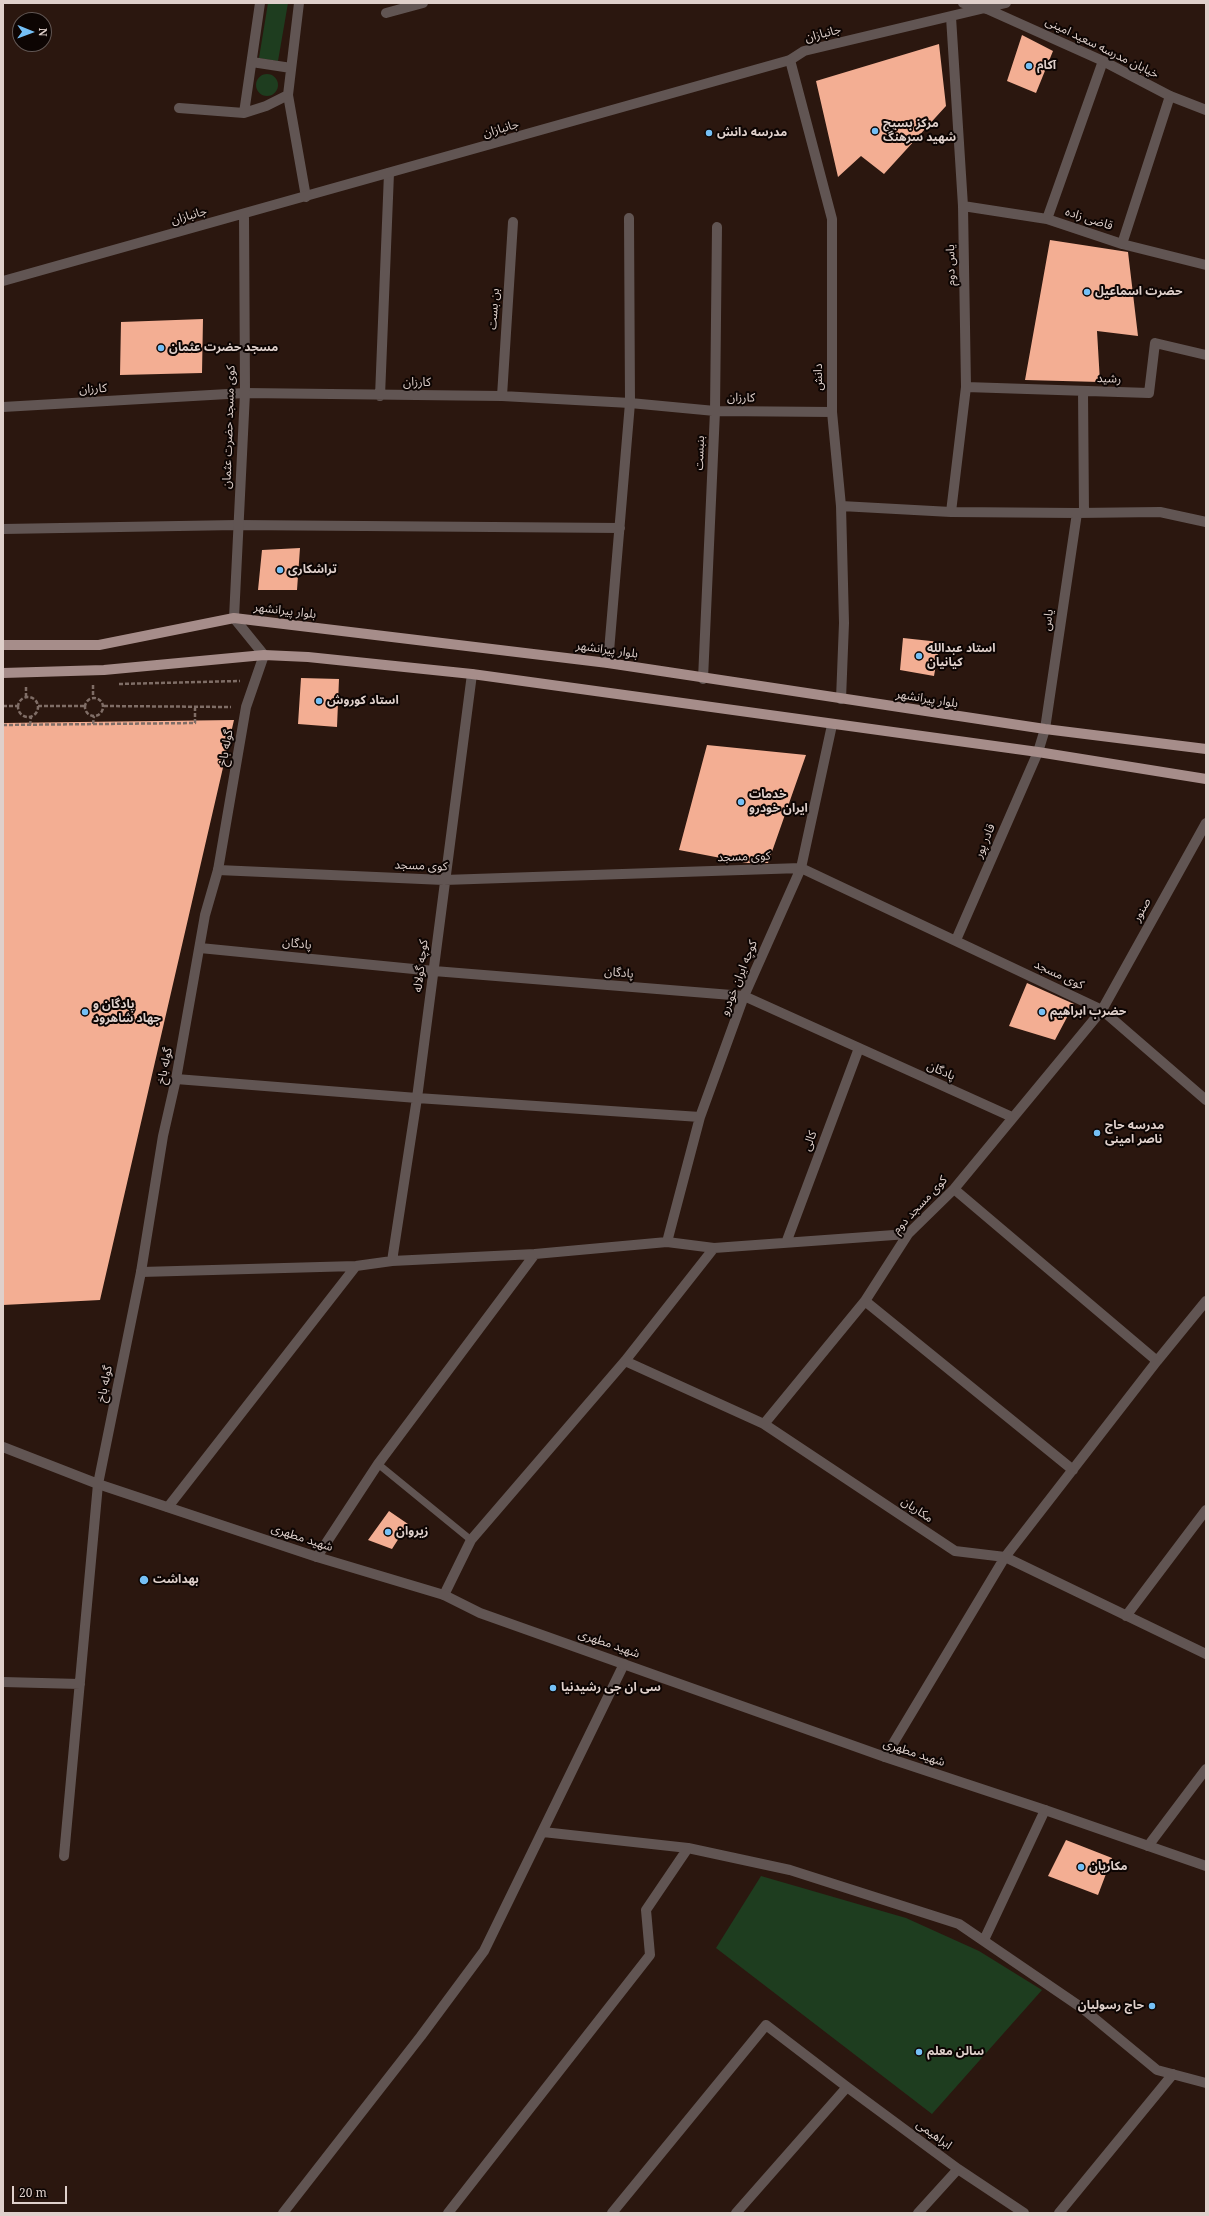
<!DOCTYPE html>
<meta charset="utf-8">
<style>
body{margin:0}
#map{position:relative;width:1209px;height:2216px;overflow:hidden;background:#2b170f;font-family:"Noto Serif",serif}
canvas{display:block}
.frame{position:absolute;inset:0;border:4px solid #dfd0cb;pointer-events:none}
.north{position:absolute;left:12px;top:12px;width:40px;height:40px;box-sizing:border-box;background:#0d0503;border:1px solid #615653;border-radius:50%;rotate:91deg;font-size:11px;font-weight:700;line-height:16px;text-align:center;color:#dfd0cb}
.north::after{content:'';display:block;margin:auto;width:14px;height:18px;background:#75c0f6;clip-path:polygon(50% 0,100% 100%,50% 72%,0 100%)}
.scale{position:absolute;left:12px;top:2186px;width:55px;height:18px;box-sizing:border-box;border:2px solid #dfd0cb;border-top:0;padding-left:5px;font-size:12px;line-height:14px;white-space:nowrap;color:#dfd0cb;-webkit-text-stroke:3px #0d0503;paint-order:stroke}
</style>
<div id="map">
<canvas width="1209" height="2216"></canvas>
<div class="frame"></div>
<div class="north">N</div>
<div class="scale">20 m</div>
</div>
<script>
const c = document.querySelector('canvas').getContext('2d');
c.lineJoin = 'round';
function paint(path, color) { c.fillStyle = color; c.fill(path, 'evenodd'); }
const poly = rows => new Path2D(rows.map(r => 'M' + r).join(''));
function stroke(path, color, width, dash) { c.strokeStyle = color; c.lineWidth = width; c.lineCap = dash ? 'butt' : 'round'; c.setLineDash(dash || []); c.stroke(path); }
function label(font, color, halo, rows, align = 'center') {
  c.font = font + ' "Noto Serif","Noto Sans Arabic",serif'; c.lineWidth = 4; c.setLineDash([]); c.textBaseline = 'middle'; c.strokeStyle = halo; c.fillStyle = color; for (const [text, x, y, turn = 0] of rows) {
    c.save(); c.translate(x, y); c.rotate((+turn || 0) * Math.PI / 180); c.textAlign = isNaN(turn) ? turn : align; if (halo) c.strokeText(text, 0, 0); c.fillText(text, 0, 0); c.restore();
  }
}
const green = poly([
 [268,3,288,3,278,61,259,58],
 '256 85a11 11 0 1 1 22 0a11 11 0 1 1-22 0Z',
 [761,1876,906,1918,979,1951,1042,1990,932,2114,716,1948]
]);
const building = poly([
 [1022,35,1053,51,1036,93,1007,81],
 [939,44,946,106,884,174,861,156,838,177,816,81],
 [1050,240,1128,252,1138,336,1097,331,1100,382,1025,380],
 [203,319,202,373,120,375,121,322],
 [300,548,297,590,258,590,262,550],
 [903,638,940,642,934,676,900,670],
 [301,678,339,679,337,727,298,724],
 [234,720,100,1300,3,1305,3,723],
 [707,745,806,755,768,863,747,863,679,850],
 [1027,983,1074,1004,1055,1040,1009,1026],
 [389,1511,408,1524,392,1549,368,1540],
 [1066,1840,1112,1858,1098,1895,1048,1876]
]);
const path = poly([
 [119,684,240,681],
 [93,685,93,697],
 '18 707a10 10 0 1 1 20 0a10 10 0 1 1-20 0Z',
 [26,697,26,686],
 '85 707a9 9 0 1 1 18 0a9 9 0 1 1-18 0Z',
 [3,706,18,706],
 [38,706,85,706],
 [104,706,231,707],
 [93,724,94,716],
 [3,725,195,723,195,708],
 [30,725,31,717]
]);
const service = poly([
 [378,1464,471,1540]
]);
const minor = poly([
 [260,3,244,113,266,106,288,95],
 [299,3,288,95,306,197],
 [963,3,987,9],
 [386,13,423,3],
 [790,60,832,219,832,412,841,506,844,623,841,699],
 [252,62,291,68],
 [179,108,244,113],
 [963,206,1047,219,1122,244,1206,265],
 [1047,219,1103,61],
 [1122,244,1170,96],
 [966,387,1149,393,1155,343,1206,355],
 [1083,391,1084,513],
 [380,396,389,173],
 [502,396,513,222],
 [3,407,245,393,502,396,630,403,715,411,832,412],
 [841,506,951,512,1077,513,1160,512,1206,522],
 [951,512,966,387,963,206,951,17],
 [3,529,237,525,620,528],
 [608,663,630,403,629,218],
 [703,679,715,411,717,227],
 [218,870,444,880,801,868,1102,1010,1206,1100],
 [956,940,1038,752,1045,729,1077,513],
 [200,948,434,971,744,996,1012,1117],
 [176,1079,417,1098,700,1117],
 [954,1189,1157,1361],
 [667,1242,700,1117,744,996,801,868,832,725],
 [786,1243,859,1048],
 [392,1261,417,1098,472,674],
 [141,1272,356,1266,392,1261,535,1254,667,1242,714,1248,908,1234],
 [865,1301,1073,1470],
 [625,1361,764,1424,955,1551,1005,1557,1206,1654],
 [764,1424,865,1301,908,1234,954,1189,1102,1010,1206,823],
 [168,1507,356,1266],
 [317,1557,378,1464,535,1254],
 [444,1595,471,1540,625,1361,714,1248],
 [1126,1616,1206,1510],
 [3,1682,80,1684],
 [885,1757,1005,1557,1157,1361,1206,1301],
 [543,1832,688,1848,790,1870,959,1924,1082,2008,1157,2070,1206,2083],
 [1148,1846,1206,1769],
 [64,1856,98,1484],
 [984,1940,1045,1810],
 [283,2213,421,2036,484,1951,624,1664],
 [448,2213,650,1955,646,1910,688,1848],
 [612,2213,766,2025,847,2087,958,2169,1024,2213],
 [736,2213,847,2087],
 [918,2213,958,2169],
 [1059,2213,1173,2074]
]);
const tertiary = poly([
 [987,9,1103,61,1170,96,1206,110],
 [3,281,790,60,804,51,1006,3],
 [3,1447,98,1484,317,1557,444,1595,480,1613,885,1757,1045,1810,1206,1866],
 [98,1484,141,1272,163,1136,176,1079,205,915,218,870,246,707,264,655,234,618,245,393,244,214]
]);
const primary = poly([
 [3,645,99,645,234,618,608,663,1045,729,1206,749],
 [3,673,104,670,264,655,308,657,472,674,1038,752,1206,779]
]);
const markers = [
 [1029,66,4,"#75c0f6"],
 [875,131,4,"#75c0f6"],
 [709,133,4,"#75c0f6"],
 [1087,292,4,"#75c0f6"],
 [161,348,4,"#75c0f6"],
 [280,570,4,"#75c0f6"],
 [919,656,4,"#75c0f6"],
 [319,701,4,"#75c0f6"],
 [741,802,4,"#75c0f6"],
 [85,1012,4,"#75c0f6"],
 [1042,1012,4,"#75c0f6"],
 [1097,1133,4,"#75c0f6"],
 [388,1532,4,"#75c0f6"],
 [144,1580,5,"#75c0f6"],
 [553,1688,4,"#75c0f6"],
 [1081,1867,4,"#75c0f6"],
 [1152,2006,4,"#75c0f6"],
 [919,2052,4,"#75c0f6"]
];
const streetNames = [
 ["جانبازان",823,34,-14],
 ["خیابان مدرسه سعید امینی",1102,48,26],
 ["جانبازان",501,129,-16],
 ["جانبازان",189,216,-16],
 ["قاضی زاده",1089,219,18],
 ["یاس دوم",951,265,-91],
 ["بن بست",494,309,-86],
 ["دانش",819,377,-90],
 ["رشید",1109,379,2],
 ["کارزان",417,383],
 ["کارزان",93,389,-3],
 ["کارزان",741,398,1],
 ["کوی مسجد حضرت عثمان",229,427,-88],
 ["بنبست",700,453,-88],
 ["بلوار پیرانشهر",285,611,7],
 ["یاس",1048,620,-82],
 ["بلوار پیرانشهر",607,650,8],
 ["بلوار پیرانشهر",927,699,9],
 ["گوله باخ",226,748,-80],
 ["قادر پور",985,841,-67],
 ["کوی مسجد",744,857,-2],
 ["کوی مسجد",421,866,2],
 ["صنور",1142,910,-61],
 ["پادگان",297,944,6],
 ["کوچه گولاله",421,966,-83],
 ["پادگان",619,973,5],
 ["کوی مسجد",1059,975,25],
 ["کوچه ایران خودرو",739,978,-68],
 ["گوله باخ",165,1066,-79],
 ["پادگان",941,1071,24],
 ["کالی",810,1141,-70],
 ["کوی مسجد دوم",920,1205,-47],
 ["گوله باخ",105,1384,-79],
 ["مکاریان",917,1510,34],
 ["شهید مطهری",302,1538,18],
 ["شهید مطهری",609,1644,19],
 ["شهید مطهری",914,1753,18],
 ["ابراهیمی",934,2135,36]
];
const poiNames = [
 ["آکام",1037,66],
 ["مرکز بسیج",883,124],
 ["شهید سرهنگ",883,138],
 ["مدرسه دانش",717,133],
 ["حضرت اسماعیل",1095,292],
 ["مسجد حضرت عثمان",169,348],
 ["تراشکاری",288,570],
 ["استاد عبدالله",927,649],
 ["کیانیان",927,663],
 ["استاد کوروش",327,701],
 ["خدمات",749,795],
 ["ایران خودرو",749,809],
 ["پادگان و",93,1005],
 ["جهاد شاهرود",93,1019],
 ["حضرب ابراهیم",1050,1012],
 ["مدرسه حاج",1105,1126],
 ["ناصر امینی",1105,1140],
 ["زیروان",396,1532],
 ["بهداشت",153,1580],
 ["سی ان جی رشیدنیا",561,1688],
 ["مکاریان",1089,1867],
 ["حاج رسولیان",1144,2006,"right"],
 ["سالن معلم",927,2052]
];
paint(green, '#1e3d1f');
paint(building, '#f3ae93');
stroke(path, '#7f6d66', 2.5, [4, 2]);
stroke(service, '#615553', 7);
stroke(minor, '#615553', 10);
stroke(tertiary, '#615553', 10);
stroke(primary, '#a68d8a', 10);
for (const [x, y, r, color] of markers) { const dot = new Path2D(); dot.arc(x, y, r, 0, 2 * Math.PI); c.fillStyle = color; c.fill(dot); stroke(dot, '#0d0503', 1.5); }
label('12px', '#dfd0cb', '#0d0503', streetNames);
label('bold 12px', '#dfd0cb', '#0d0503', poiNames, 'left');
</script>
